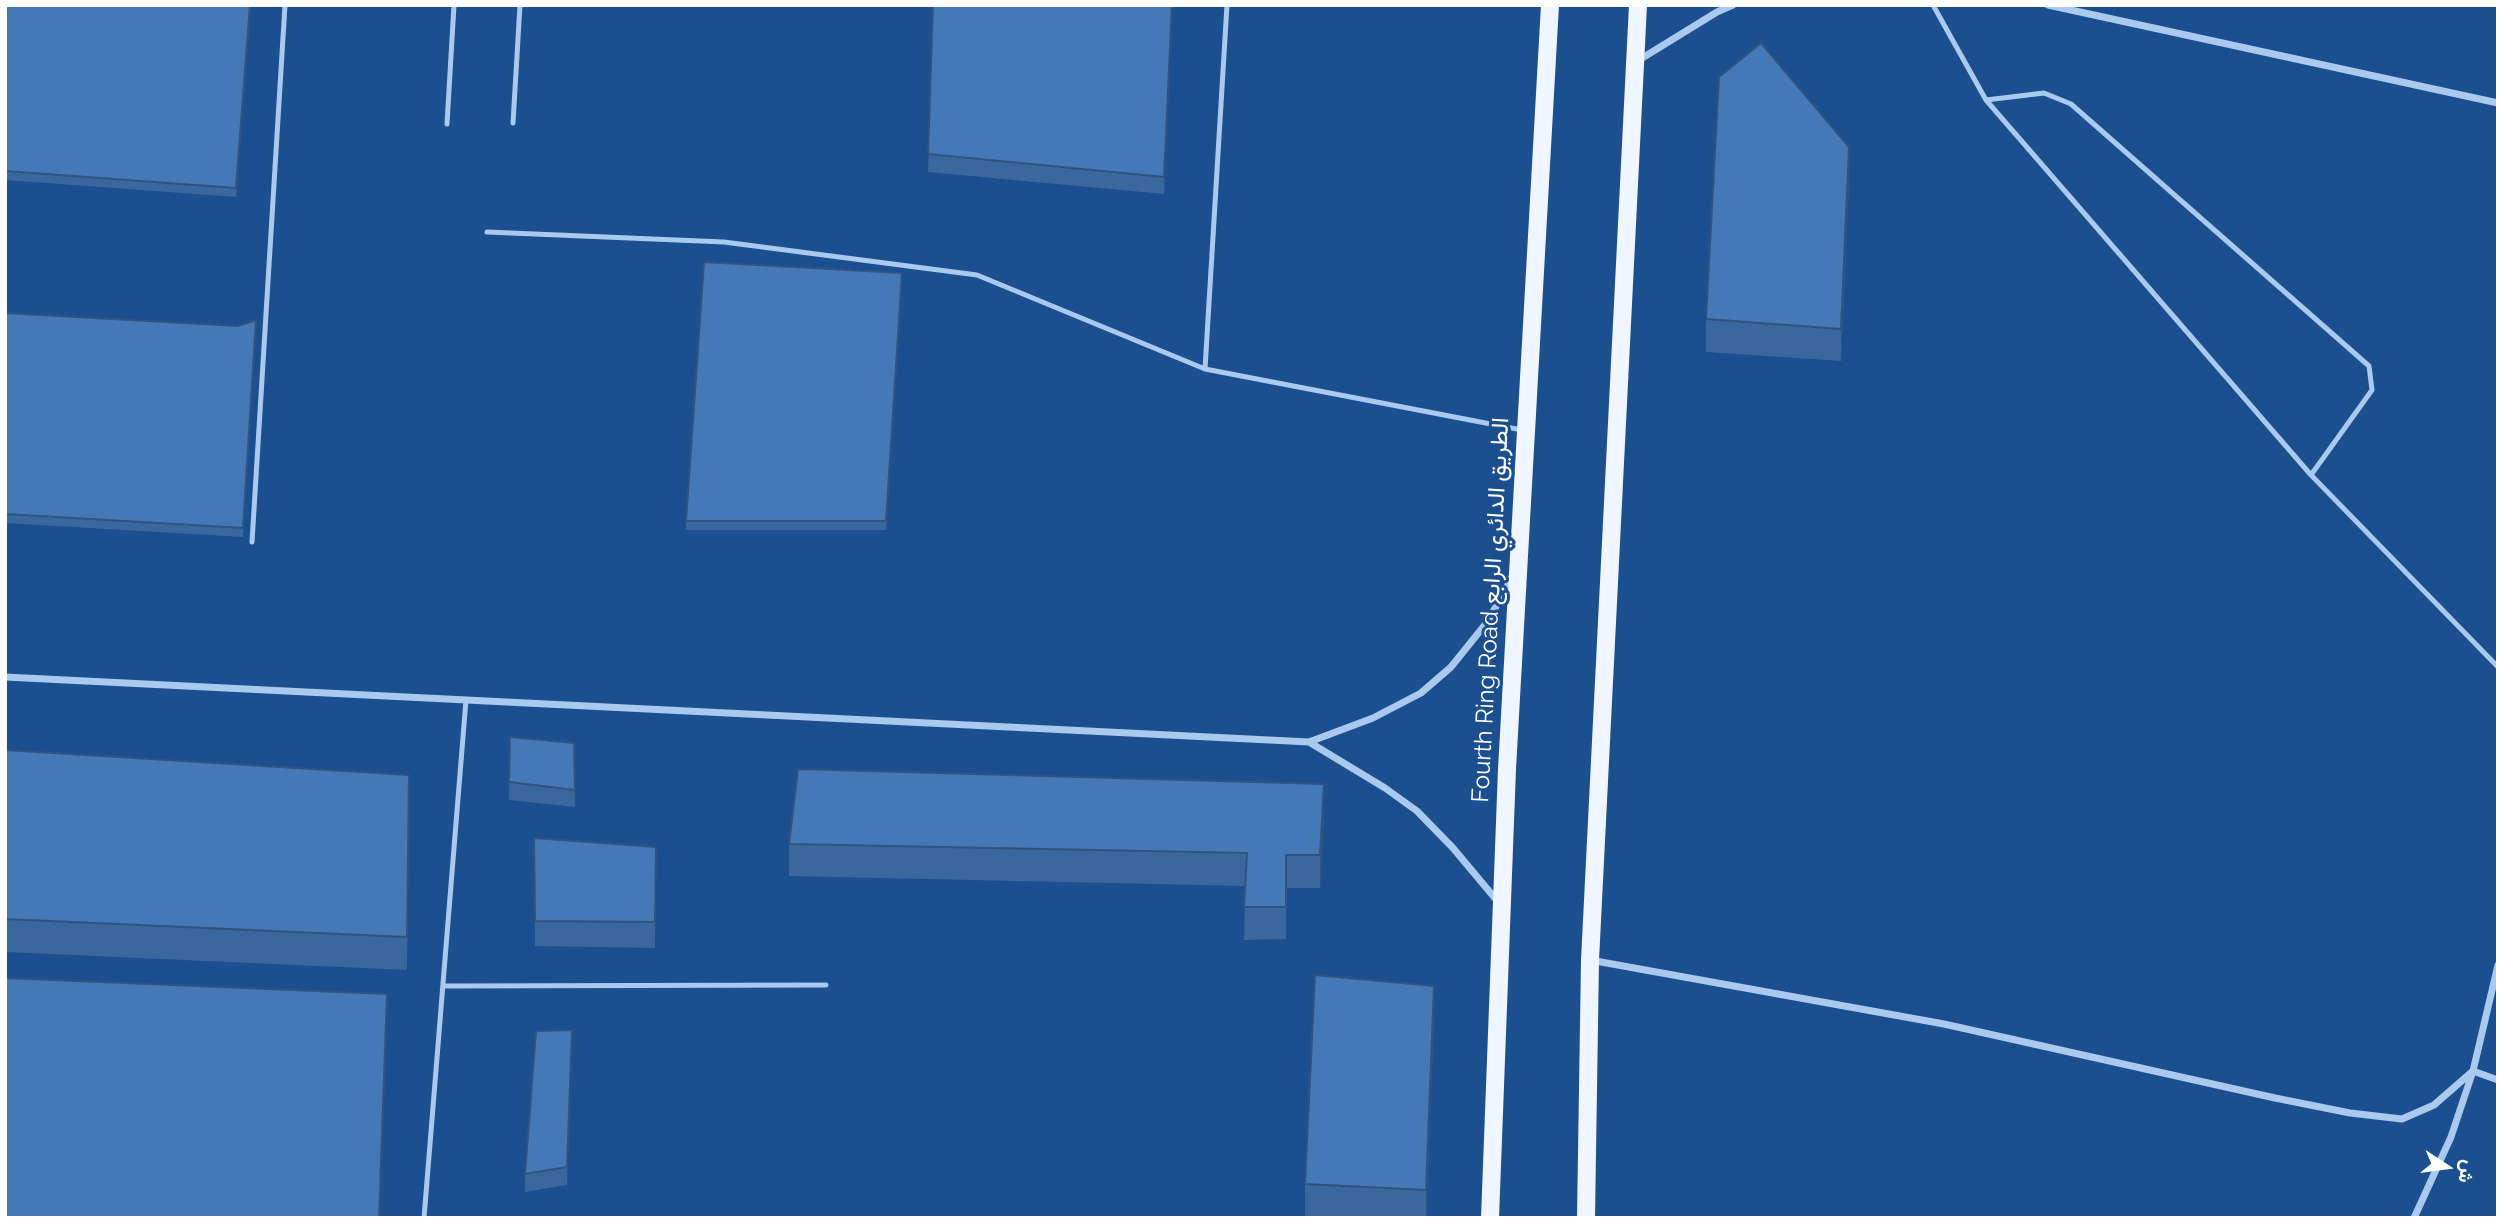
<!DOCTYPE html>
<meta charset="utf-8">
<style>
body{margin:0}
#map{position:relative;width:2503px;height:1223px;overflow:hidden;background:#1b4f8f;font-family:Raleway,Vazirmatn,sans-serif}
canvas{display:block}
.frame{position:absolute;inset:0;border:7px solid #fff;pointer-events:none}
.north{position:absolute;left:2412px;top:1132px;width:70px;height:70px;-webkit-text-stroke:5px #1b4f8f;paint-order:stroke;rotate:103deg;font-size:19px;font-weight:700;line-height:28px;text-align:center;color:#fff}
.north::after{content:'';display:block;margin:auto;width:24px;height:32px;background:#fff;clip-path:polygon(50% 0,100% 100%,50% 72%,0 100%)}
</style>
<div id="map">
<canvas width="2503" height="1223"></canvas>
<div class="frame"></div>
<div class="north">ش</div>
</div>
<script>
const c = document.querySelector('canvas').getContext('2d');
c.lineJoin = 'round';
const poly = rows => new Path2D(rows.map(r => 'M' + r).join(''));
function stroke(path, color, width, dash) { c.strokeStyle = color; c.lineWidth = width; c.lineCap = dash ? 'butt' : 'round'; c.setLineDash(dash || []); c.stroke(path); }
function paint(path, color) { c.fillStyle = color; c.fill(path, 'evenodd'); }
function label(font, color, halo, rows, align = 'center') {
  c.font = font + ' Raleway,Vazirmatn,sans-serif'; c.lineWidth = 6; c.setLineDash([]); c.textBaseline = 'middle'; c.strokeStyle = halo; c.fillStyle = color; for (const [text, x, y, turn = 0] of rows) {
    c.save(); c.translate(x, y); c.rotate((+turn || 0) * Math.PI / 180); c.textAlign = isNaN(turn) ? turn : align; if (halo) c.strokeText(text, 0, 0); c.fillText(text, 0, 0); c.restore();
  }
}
const lane = poly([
 [1933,5,1986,100,2311,475,2498,667],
 [1986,100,2044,93,2071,104,2369,366,2372,390,2311,475],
 [513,123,520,5],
 [447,124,454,5],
 [487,232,724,242,977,275,1205,369,1522,430],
 [1205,369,1227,5],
 [252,542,285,5],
 [444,986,826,985],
 [424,1218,466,700]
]);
const street = poly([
 [2048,5,2498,103],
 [1639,60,1717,12,1733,5],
 [5,677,1309,742,1373,718,1421,693,1451,667,1488,621,1513,575],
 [1309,742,1385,788,1417,811,1453,848,1499,903],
 [1590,960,1944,1024,2275,1098,2350,1113,2402,1119,2434,1105,2473,1071,2498,1080],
 [2414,1218,2451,1137,2473,1071,2498,965]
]);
const primary = poly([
 [1490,1218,1507,769,1550,5],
 [1586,1218,1590,960,1638,5]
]);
const wall = poly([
 [5,5,251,5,236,197,5,180],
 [933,5,1172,5,1164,194,928,172],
 [1849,180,1841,361,1706,352,1706,319],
 [902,282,886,530,686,530,686,521],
 [5,313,238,326,256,329,243,537,5,523],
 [510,737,574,743,575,807,509,800],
 [5,750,409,808,407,970,5,952],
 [1324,817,1320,888,1286,888,1286,939,1244,940,1245,886,789,876,789,844],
 [534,838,656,847,655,948,535,946],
 [1434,1018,1426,1218,1332,1218,1305,1216,1305,1184],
 [572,1048,567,1185,525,1192,525,1174]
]);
const shadedWall = poly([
 [250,5,251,5,236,197,236,188],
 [1172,5,1164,194,1164,177],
 [1849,147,1849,180,1841,361,1841,329],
 [902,273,902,282,886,530,886,521],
 [1324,784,1324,817,1320,888,1320,855],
 [1434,986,1434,1018,1426,1218,1426,1190],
 [387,994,387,1026,380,1218,379,1218],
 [572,1030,572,1048,567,1185,567,1167]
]);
const building = poly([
 [5,5,250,5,236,188,5,171,5,5],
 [933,5,1172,5,1164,177,928,154,933,5],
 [1761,43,1849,147,1841,329,1706,319,1719,77,1761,43],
 [704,262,902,273,886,521,686,521,704,262],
 [5,313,238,326,256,320,243,528,5,514,5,313],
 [510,737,574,743,575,790,509,782,510,737],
 [5,750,409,775,407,937,5,919,5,750],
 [798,769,1324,784,1320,855,1286,855,1286,907,1244,907,1247,853,789,844,798,769],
 [534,838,656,847,655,922,535,921,534,838],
 [1315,975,1434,986,1426,1190,1305,1184,1315,975],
 [5,978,387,994,379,1218,5,1218,5,978],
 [572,1030,567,1167,525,1174,536,1031,572,1030]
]);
const streetNames = [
 ["Fourth Ring Road الطريق الدائري الرابع",1491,610,-87]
];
stroke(lane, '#a9c9ee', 5);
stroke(street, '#a9c9ee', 7);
stroke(primary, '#f0f6ff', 18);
paint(wall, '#3a679d');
paint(shadedWall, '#305480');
paint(building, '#4478b7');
stroke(building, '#305480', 2);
label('24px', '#fff', '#1b4f8f', streetNames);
</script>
